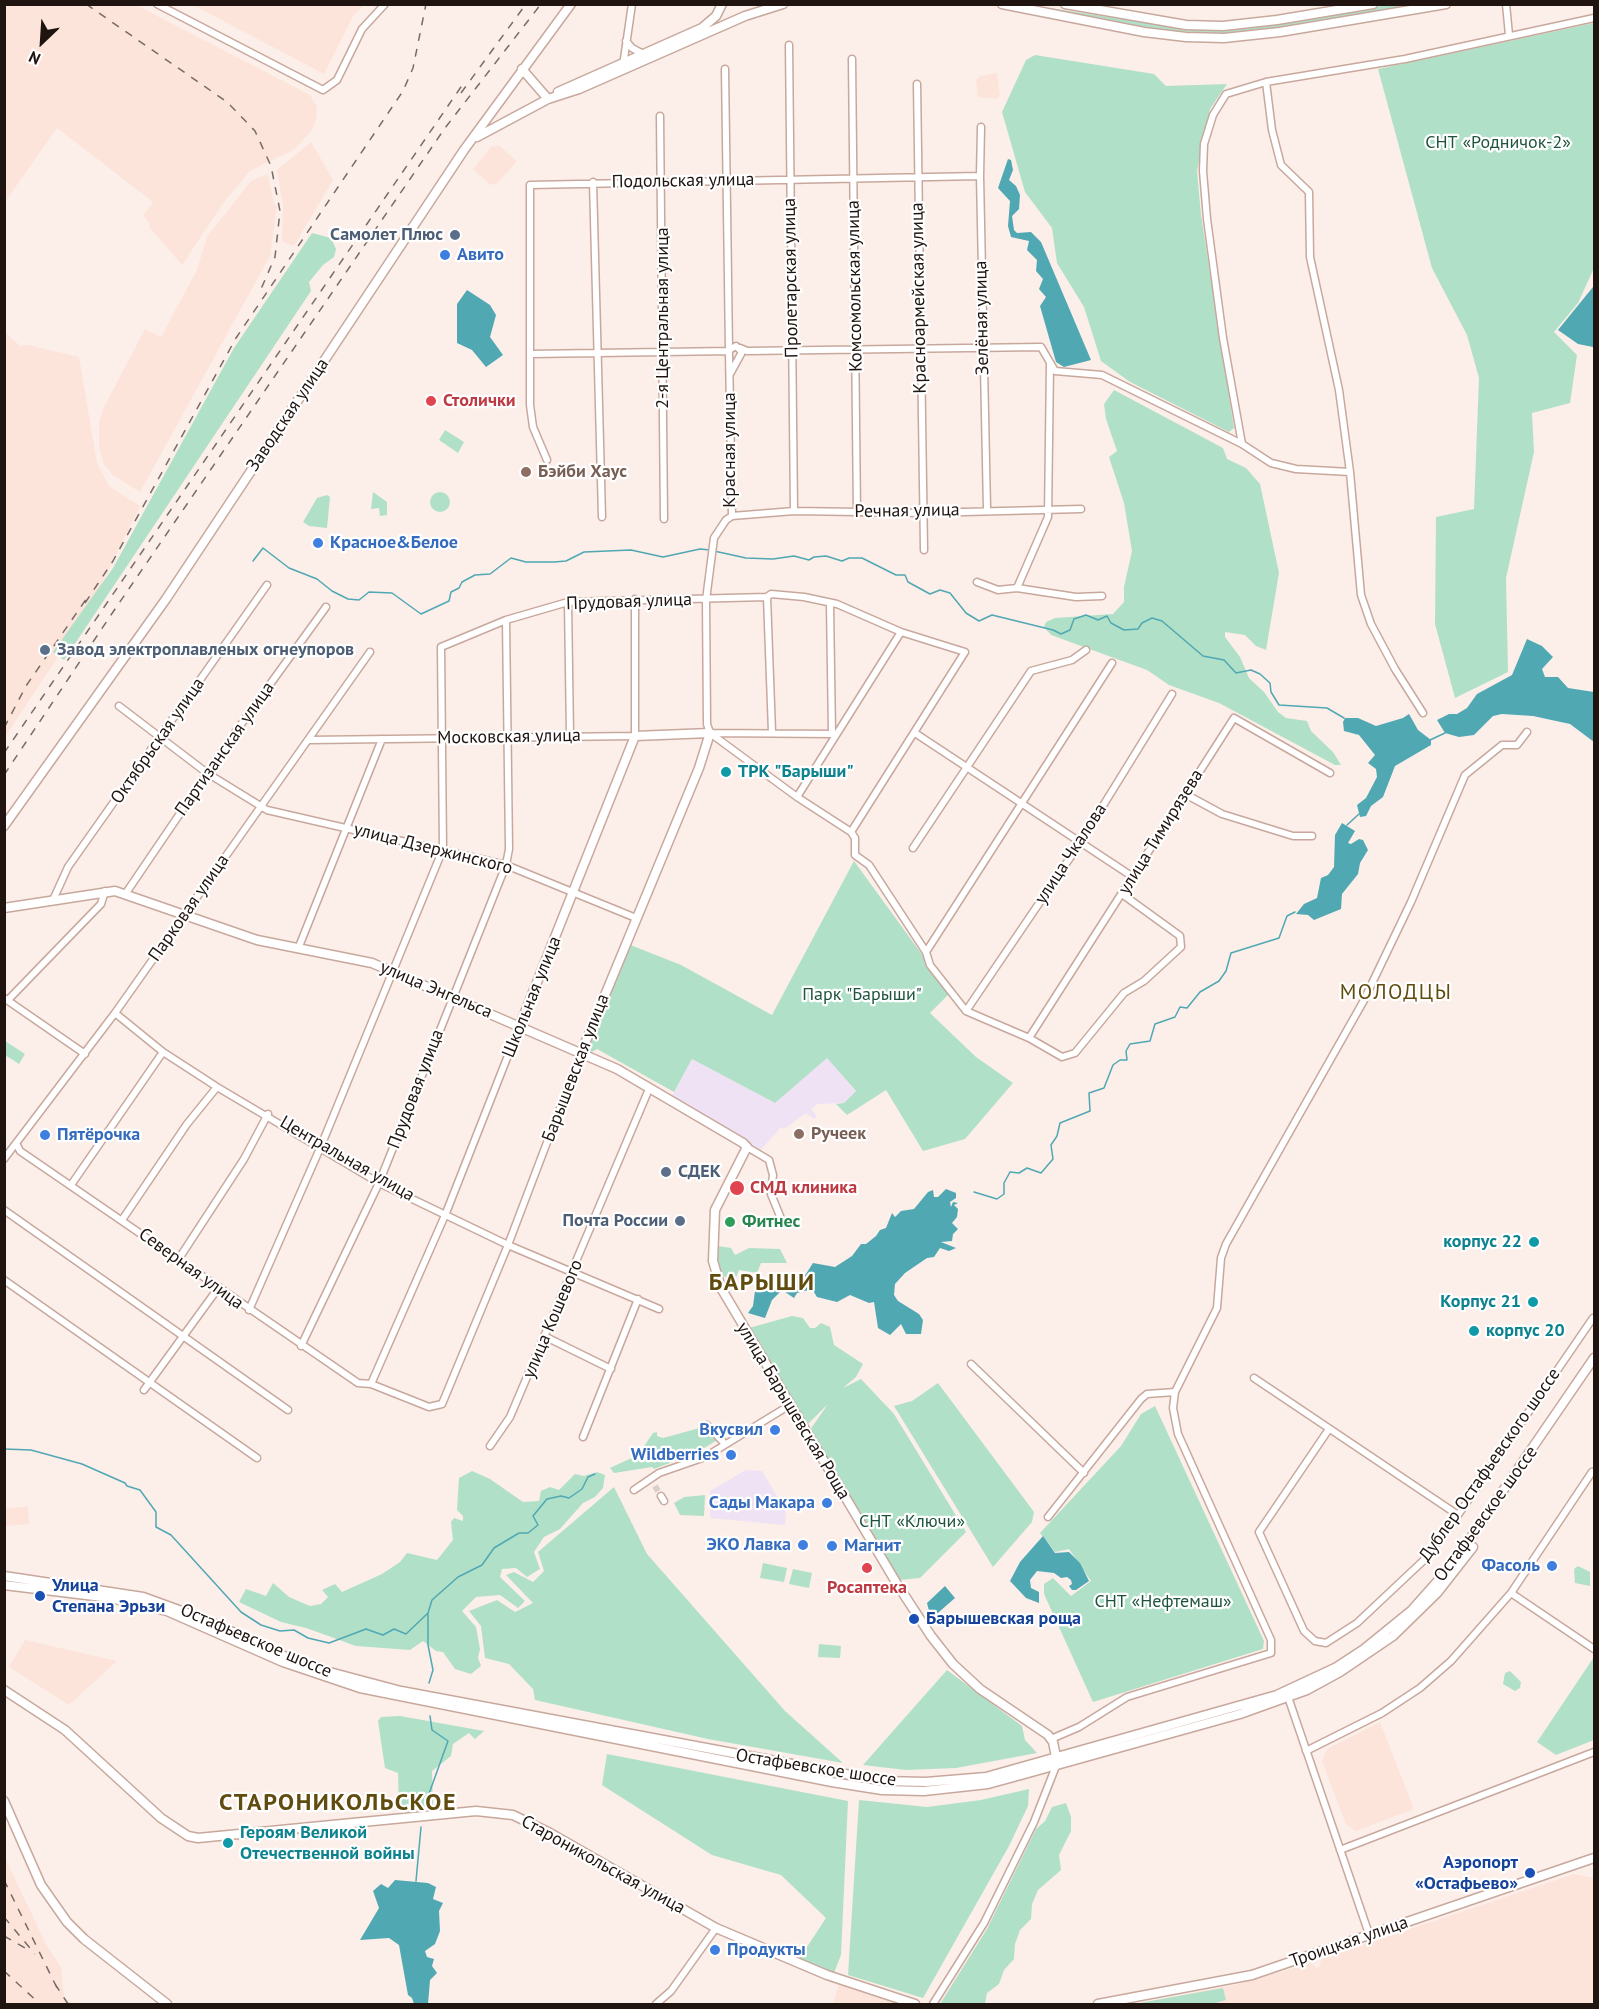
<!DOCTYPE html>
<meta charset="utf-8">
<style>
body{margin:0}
#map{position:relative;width:1599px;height:2009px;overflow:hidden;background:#fceee9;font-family:"PT Sans",sans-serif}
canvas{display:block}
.frame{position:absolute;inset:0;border:6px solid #1f1410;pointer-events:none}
.north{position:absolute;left:12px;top:12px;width:60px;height:60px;-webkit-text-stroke:4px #fff;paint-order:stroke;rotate:205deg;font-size:16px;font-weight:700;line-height:24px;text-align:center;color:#1f1410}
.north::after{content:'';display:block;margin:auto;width:21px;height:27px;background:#1f1410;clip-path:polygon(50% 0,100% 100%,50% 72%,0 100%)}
</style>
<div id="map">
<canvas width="1599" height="2009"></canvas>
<div class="frame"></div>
<div class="north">N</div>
</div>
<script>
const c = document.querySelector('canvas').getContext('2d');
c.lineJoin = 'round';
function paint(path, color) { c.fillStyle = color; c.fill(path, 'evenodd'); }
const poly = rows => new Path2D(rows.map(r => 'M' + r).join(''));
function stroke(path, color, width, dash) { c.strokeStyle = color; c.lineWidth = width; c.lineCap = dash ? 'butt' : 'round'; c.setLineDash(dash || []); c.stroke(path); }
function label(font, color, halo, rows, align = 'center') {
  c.font = font + ' "PT Sans",sans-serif'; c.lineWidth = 4.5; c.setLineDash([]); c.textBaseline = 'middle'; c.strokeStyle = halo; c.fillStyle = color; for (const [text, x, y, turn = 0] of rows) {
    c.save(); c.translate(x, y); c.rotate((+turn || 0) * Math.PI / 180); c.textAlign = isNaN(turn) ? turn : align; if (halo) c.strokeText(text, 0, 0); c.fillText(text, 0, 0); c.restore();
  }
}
const built = poly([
 [5,4,136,5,310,95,317,107,316,120,311,131,295,149,250,171,224,202,182,265,149,227,150,224,143,215,153,202,57,128,5,202],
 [193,5,364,5,353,16,324,74],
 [997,73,1000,96,996,99,978,97,976,80,980,76],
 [311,142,333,180,294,246,282,241,283,205,277,170],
 [498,145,517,161,498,183,490,185,473,169,491,147],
 [268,174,274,204,277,206,270,256,140,492,113,475,104,465,99,447,99,422,104,407,145,329,161,337,197,270,207,237,251,181],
 [5,332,20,346,27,345,79,357,97,463,109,486,140,506,89,610,5,737],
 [28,1507,29,1524,5,1526,5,1508],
 [25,1640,117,1661,69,1705,9,1667],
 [1380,1722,1414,1809,1356,1831,1346,1824,1322,1761,1327,1749],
 [5,1858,47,1946,61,1967,64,1996,72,2004,11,2004,5,2001],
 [1574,1874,1594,1878,1594,2004,1134,2004,1235,1985,1311,1963,1316,1968,1320,1967,1321,1959],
 [839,1983,898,2004,833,2004]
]);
const education = poly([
 [827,1057,856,1092,844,1103,817,1104,811,1109,817,1116,814,1119,806,1113,784,1129,781,1127,761,1150,672,1096,692,1059,775,1103],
 [746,1470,762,1471,786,1511,785,1525,710,1518,710,1491]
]);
const green = poly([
 [1030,5,1161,25,1202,27,1316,17,1387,5,1427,5,1280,29,1224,34,1161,30],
 [1594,23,1594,268,1578,303,1554,332,1577,355,1570,403,1532,413,1534,452,1506,578,1508,672,1455,698,1435,624,1436,517,1474,509,1479,378,1467,335,1432,268,1378,69],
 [1035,55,1154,74,1166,86,1227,84,1210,109,1197,171,1201,215,1234,428,1229,432,1130,382,1101,361,1084,307,1057,263,1052,228,1025,192,1002,112,1026,60],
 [312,233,331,238,336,249,334,257,323,265,309,282,311,291,64,660,53,652,113,568,234,348],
 [1114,390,1223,448,1227,459,1246,468,1260,484,1279,573,1266,650,1256,646,1245,635,1225,632,1225,637,1240,657,1249,678,1264,692,1278,712,1286,718,1307,721,1311,731,1333,752,1341,765,1335,765,1219,703,1169,685,1147,670,1051,635,1044,627,1046,622,1055,618,1113,614,1124,602,1124,587,1132,551,1124,503,1109,457,1117,451,1106,419,1104,404],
 [445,430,464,442,458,453,439,440],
 '430 502a10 10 0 1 1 20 0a10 10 0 1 1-20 0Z',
 [373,492,387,502,387,515,380,516,379,508,371,509],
 [327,495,330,497,327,528,309,526,303,522,317,498],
 [854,861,950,993,930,1013,976,1057,1013,1083,965,1139,923,1151,886,1090,847,1115,836,1104,844,1103,856,1091,827,1058,775,1103,692,1059,674,1092,597,1049,592,1052,585,1049,628,944,681,965,772,1015],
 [5,1041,25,1054,19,1064,5,1055],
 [718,1246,731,1248,735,1255,749,1248,780,1249,787,1263,761,1263,757,1273,739,1270,735,1280,736,1288,732,1289,728,1279,719,1273,716,1260],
 [792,1316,803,1318,810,1328,815,1328,821,1323,830,1327,834,1345,863,1364,856,1377,843,1388,861,1379,894,1414,966,1532,920,1578,899,1580,810,1430,828,1404,808,1424,749,1328],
 [938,1383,1034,1512,1032,1522,993,1567,894,1406,912,1401],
 [1155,1406,1264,1641,1263,1649,1093,1702,1044,1594,1044,1584,1053,1578,1071,1596,1091,1581,1069,1549,1055,1552,1040,1533,1121,1446,1141,1414],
 [707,1426,719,1439,696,1453,654,1469,652,1467,614,1473,610,1468,638,1455,653,1433,657,1432,657,1436,663,1438],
 [472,1471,490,1479,523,1502,539,1501,541,1491,550,1487,559,1490,575,1474,584,1476,597,1472,605,1475,603,1488,595,1497,583,1503,560,1529,544,1537,534,1552,540,1569,527,1577,516,1568,502,1569,500,1577,525,1601,518,1608,500,1595,476,1597,462,1611,476,1627,480,1649,478,1658,481,1666,471,1674,455,1669,443,1652,436,1651,423,1641,410,1650,356,1646,306,1628,281,1622,239,1602,246,1589,266,1596,273,1583,289,1597,310,1606,321,1604,328,1597,322,1590,335,1584,342,1592,382,1574,400,1562,407,1553,437,1560,453,1540,451,1522,454,1518,463,1521,463,1516,457,1510,459,1478],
 [614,1487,647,1554,785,1711,843,1763,708,1739,535,1700,533,1689,509,1664,485,1658,481,1626,469,1611,497,1600,515,1612,533,1603,506,1575,514,1572,533,1582,544,1571,538,1552],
 [705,1495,704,1516,680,1515,674,1503,684,1497],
 [763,1563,787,1568,784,1582,760,1578],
 [1578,1566,1590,1572,1590,1586,1575,1583,1574,1569],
 [793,1569,812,1573,809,1588,789,1584],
 [819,1644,841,1646,840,1658,818,1657],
 [1594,1657,1594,1740,1556,1755,1537,1742],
 [947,1670,1022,1726,1025,1740,1037,1753,956,1768,906,1770,863,1765],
 [1510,1671,1521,1682,1520,1688,1515,1691,1503,1684,1505,1673],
 [400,1716,484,1731,475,1739,469,1733,453,1744,451,1756,432,1771,433,1807,407,1812,399,1810,398,1773,385,1768,378,1721,381,1717],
 [607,1754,848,1801,841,1955,834,1973,799,1959,826,1918,781,1875,712,1855,602,1785],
 [1029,1789,1028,1806,1009,1846,923,1998,848,1975,859,1800,927,1807,981,1800],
 [1066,1803,1071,1817,1071,1831,1059,1855,1061,1870,1038,1890,1032,1904,1031,1919,1020,1930,1015,1944,1014,1959,1004,1970,999,1984,987,1993,985,2004,940,2004,987,1929,1036,1829,1045,1821,1052,1807],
 [1223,1988,1226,2000,1212,2004,1134,2004]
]);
const water = poly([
 [1008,159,1011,160,1013,170,1009,180,1016,186,1020,195,1019,209,1012,216,1014,230,1017,233,1031,232,1041,242,1091,360,1064,367,1056,362,1040,306,1046,297,1039,289,1043,279,1036,271,1037,260,1027,250,1029,241,1011,237,1008,226,1010,201,998,188],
 [1594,281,1594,344,1593,347,1578,344,1558,330,1593,287],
 [467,290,490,305,496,315,490,337,503,355,486,367,472,350,457,343,457,304],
 [1527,639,1542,646,1553,657,1542,669,1545,677,1558,677,1568,688,1594,692,1594,742,1570,724,1533,716,1502,714,1493,716,1474,735,1459,737,1445,733,1437,720,1449,714,1457,714,1467,708,1477,694,1512,675],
 [1409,714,1418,730,1431,740,1431,745,1395,766,1383,797,1371,806,1366,816,1360,817,1357,805,1366,798,1377,777,1376,769,1368,763,1375,755,1359,735,1344,731,1343,722,1345,718,1358,718,1376,726,1403,718],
 [1342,823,1355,831,1348,843,1351,844,1359,839,1363,840,1368,850,1360,863,1358,874,1342,894,1341,909,1314,920,1308,915,1296,914,1304,904,1317,898,1321,878,1328,875,1334,867,1335,835],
 [946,1189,956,1193,956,1198,950,1202,951,1207,953,1202,958,1203,954,1205,958,1209,957,1217,952,1223,958,1229,953,1234,952,1241,941,1242,956,1248,949,1251,940,1248,934,1257,927,1258,905,1273,895,1284,894,1295,898,1301,919,1314,923,1320,921,1334,906,1334,901,1324,890,1335,878,1328,874,1302,869,1303,850,1295,837,1302,817,1297,812,1289,797,1293,794,1298,782,1290,772,1300,765,1318,748,1313,753,1306,755,1291,763,1281,787,1274,804,1277,813,1263,835,1267,852,1256,861,1244,866,1244,876,1236,880,1230,886,1228,892,1213,895,1217,901,1211,914,1209,928,1192,933,1190,934,1197,938,1197],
 [1043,1536,1055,1553,1069,1552,1080,1563,1089,1581,1076,1590,1072,1590,1069,1586,1072,1584,1071,1580,1067,1577,1061,1578,1054,1573,1037,1571,1030,1580,1031,1588,1039,1592,1039,1603,1026,1598,1010,1581,1020,1562],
 [945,1586,955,1598,931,1619,927,1603],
 [395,1880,428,1883,436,1887,433,1899,443,1903,439,1911,440,1931,435,1944,425,1951,427,1957,434,1959,432,1966,437,1973,430,1980,428,2004,414,2004,412,1998,408,1995,399,1945,389,1938,360,1940,379,1908,373,1891,381,1884,388,1888]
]);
const stream = poly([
 [714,551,746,558,773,559,794,556,809,560,814,557,826,556,842,561,849,558,862,558,896,575,905,575,908,582,930,594,940,590,950,593,966,613,979,621,992,615,1053,630,1061,634,1070,630,1074,619,1086,615,1098,620,1107,616,1111,623,1124,630,1138,629,1142,623,1152,618,1162,621,1203,656,1224,660,1236,673,1251,670,1260,674,1270,683,1271,692,1279,705,1327,708,1344,718],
 [253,561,263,548,289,568,317,579,332,591,348,599,359,600,369,592,392,593,421,614,449,601,451,592,459,588,462,582,475,575,490,574,511,558,526,562,554,562,566,561,584,552,631,550,663,557,700,549,710,550],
 [1430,740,1445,733],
 [1347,825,1359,814],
 [974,1192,997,1199,1004,1194,1004,1183,1010,1172,1019,1173,1027,1168,1041,1173,1053,1159,1051,1145,1057,1136,1060,1123,1090,1111,1089,1093,1104,1088,1113,1065,1120,1060,1127,1060,1126,1051,1130,1044,1150,1041,1155,1024,1175,1017,1180,1007,1187,1008,1200,992,1219,981,1226,971,1231,953,1279,938,1287,916,1295,912],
 [4,1449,31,1450,82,1464,125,1483,127,1486,140,1490,156,1512,156,1527,171,1535,241,1612,261,1625,280,1631,294,1630,308,1638,329,1643,366,1629,383,1635,394,1629,406,1634,428,1613],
 [429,1683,433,1670,428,1645,428,1613,432,1600,458,1577,482,1565,494,1548,519,1533,528,1533,538,1525,533,1516,547,1499,561,1496,569,1498,582,1489,588,1477,595,1474],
 [426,1802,448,1741,432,1730,430,1716],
 [416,1881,421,1827]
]);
const streetTunnel = poly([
 [655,1486,661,1496]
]);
const street = poly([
 [157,4,323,90,337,80,362,29,385,4],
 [1506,4,1509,35],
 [626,41,632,48,643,54],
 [789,45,794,511],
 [852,59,857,513],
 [623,66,632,4],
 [725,69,729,350],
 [917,84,924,550],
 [660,116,664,519],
 [981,127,980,176,987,509],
 [593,182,602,517],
 [740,348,747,351,1041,347,1055,371,1102,375,1242,444,1271,463,1296,469,1350,472],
 [729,350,736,346,742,352,730,374],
 [729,353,732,516],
 [531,354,729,351],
 [1242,444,1223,338,1207,219,1203,171,1204,144,1213,115,1226,94,1266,82],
 [547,460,533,427,530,405,530,185,980,176],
 [977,582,998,590,1017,588,1076,597,1102,596],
 [1017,588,1048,517,1050,364],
 [767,597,772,732],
 [568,602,570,736],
 [830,605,832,734],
 [119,706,207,773,267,810,506,865,636,918],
 [1423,713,1395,669,1371,624,1361,595,1350,472,1339,390,1310,257,1309,192,1281,165,1272,130,1266,82,1405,59,1594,18],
 [710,733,707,724,706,600,714,538,726,520,732,516,794,511,925,513,1081,509],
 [710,733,797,797,851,832],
 [710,733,835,734],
 [915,733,1133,877],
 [309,740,635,736,635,599],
 [1185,794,1222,814,1293,836,1312,836],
 [797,797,901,632],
 [851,832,855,838,855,855,869,865,926,952,930,965,966,1011,1029,1038,1062,1057,1075,1053,1124,993,1144,981,1181,947,1180,936,1122,894],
 [913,848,1031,671,1072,660,1086,650],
 [126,893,234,734,326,607],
 [53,900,68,867,267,585],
 [298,949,382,739],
 [926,952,1112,663],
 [4,998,85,1054],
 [8,1000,101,904,105,891],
 [966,1011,1080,843,1172,694],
 [115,1013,163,1052,217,1087,379,1183,508,1245,659,1309],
 [1029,1038,1234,718,1330,773],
 [17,1145,20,1151,358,1383,371,1384,429,1407,442,1404,508,1245,581,1053],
 [747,1147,769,1160,773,1175,771,1194,780,1216],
 [4,1159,115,1013,370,652],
 [71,1185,163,1052],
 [4,1210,288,1410],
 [122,1220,187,1124,217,1087],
 [178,1260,244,1159,268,1114],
 [4,1280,257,1458],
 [249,1310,321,1146,443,849,441,647,506,620],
 [546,1337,611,1369],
 [301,1346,379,1183,506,865,509,849,506,620,568,602,767,597,771,594,804,597,837,604,901,632,965,652,851,832],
 [971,1364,1084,1473],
 [1254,1378,1458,1515],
 [371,1384,446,1213,520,1025],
 [144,1390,219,1287],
 [707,1425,725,1444],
 [1329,1429,1259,1532,1304,1631,1315,1641,1326,1643,1357,1623,1424,1560,1458,1515,1593,1318],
 [583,1437,638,1299],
 [490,1446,510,1417,649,1089],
 [634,1490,659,1473,705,1457,790,1405],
 [661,1496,664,1501],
 [1048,1517,1141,1399,1147,1394,1175,1392],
 [1511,1593,1594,1649],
 [1287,1694,1369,1934],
 [1051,1739,1079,1727,1127,1697,1271,1653,1271,1640,1178,1434,1173,1408,1175,1392,1217,1308,1221,1258,1226,1244,1363,1002,1411,902,1465,775,1502,745,1517,745,1527,732],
 [1306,1751,1382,1713,1420,1688,1451,1661,1511,1593,1592,1472],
 [1340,1850,1594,1752],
 [656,2004,671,1991,716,1928],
 [933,2004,984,1923,1034,1822,1056,1766]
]);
const secondary = poly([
 [1002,4,1144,32,1186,37,1224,38,1280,32,1446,4],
 [1065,4,1186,25,1223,26,1277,20,1373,4],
 [522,69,548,99],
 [558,92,702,28,716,16,722,4],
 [477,137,548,99,579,89,745,16,783,4],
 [4,826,166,599,464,150,571,4],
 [4,908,115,891,257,940,372,963,617,1069,743,1143,747,1147,715,1210,713,1261,721,1288,897,1584,931,1636,953,1664,980,1689,1048,1735,1053,1742,1057,1762],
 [520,1025,635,736,710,733,699,768,581,1053],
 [4,1576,143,1597,209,1621,284,1656,322,1670,401,1691,883,1781,926,1782,986,1777,1277,1695,1335,1668,1364,1649,1412,1610,1452,1565,1594,1358],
 [4,1585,111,1598,167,1611,283,1662,360,1688,832,1782,882,1790,924,1791,988,1784,1021,1775,1240,1714,1307,1690,1340,1672,1393,1636,1437,1593,1473,1547],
 [4,1690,65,1730,161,1818,188,1836,198,1838,476,1811,513,1815,550,1833,716,1928,827,1975,915,2004],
 [4,1801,41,1885,67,1922,84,1939,167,2004],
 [1098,2004,1252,1975,1594,1858]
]);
const rail = poly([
 [86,4,227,102,255,131,271,166,280,211,275,257,261,289],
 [461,93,526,4],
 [85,603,113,561,236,338,403,91,413,68,426,4],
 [4,728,26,686,89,595],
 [4,753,463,84],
 [4,775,113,612,445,128,541,4],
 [4,1880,58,1990],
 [4,1917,35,1954],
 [4,1936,25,1948],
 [4,1971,40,2004],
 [55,1984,68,2004]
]);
const markers = [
 [455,235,6,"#5c6f8a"],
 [445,255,6,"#3f7fe0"],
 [431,401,6,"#e0444e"],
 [526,472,6,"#8d6e63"],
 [318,543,6,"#3f7fe0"],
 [45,650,6,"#5c6f8a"],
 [726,772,6,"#0f9aa8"],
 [799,1134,6,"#8d6e63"],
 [45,1135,6,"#3f7fe0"],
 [666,1172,6,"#5c6f8a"],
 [737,1188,8,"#e0444e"],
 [680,1221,6,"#5c6f8a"],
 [730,1222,6,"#2e9e5b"],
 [1534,1242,6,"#0f9aa8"],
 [1533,1302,6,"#0f9aa8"],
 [1474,1331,6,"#0f9aa8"],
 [775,1430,6,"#3f7fe0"],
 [731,1455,6,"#3f7fe0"],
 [827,1503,6,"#3f7fe0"],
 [803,1545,6,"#3f7fe0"],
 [832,1546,6,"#3f7fe0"],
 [1552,1566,6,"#3f7fe0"],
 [867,1568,6,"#e0444e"],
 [40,1596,6,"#1a4fb4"],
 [914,1619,6,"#1a4fb4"],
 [228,1843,6,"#0f9aa8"],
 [1530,1873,6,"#1a4fb4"],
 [715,1950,6,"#3f7fe0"]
];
const parkNames = [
 ["СНТ «Родничок-2»",1498,143],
 ["Парк \"Барыши\"",862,995],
 ["СНТ «Ключи»",912,1522],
 ["СНТ «Нефтемаш»",1163,1602]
];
const streetNames = [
 ["Подольская улица",683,181,-1],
 ["Пролетарская улица",791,278,-91],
 ["Комсомольская улица",855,286,-91],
 ["Красноармейская улица",919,298,-91],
 ["2-я Центральная улица",663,318,-90],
 ["Зелёная улица",982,318,-91],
 ["Заводская улица",288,415,-56],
 ["Красная улица",730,450,-90],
 ["Речная улица",907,511,-1],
 ["Прудовая улица",629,602,-2],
 ["Московская улица",509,737,-1],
 ["Октябрьская улица",158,741,-55],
 ["Партизанская улица",225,749,-55],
 ["улица Тимирязева",1161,832,-58],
 ["улица Дзержинского",433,849,14],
 ["улица Чкалова",1071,854,-57],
 ["Парковая улица",189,908,-55],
 ["улица Энгельса",436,990,23],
 ["Школьная улица",532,997,-68],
 ["Барышевская улица",576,1068,-69],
 ["Прудовая улица",416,1089,-69],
 ["Центральная улица",347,1159,30],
 ["Северная улица",191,1269,36],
 ["улица Кошевого",553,1319,-67],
 ["улица Барышевская Роща",793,1411,59],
 ["Дублер Остафьевского шоссе",1490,1465,-55],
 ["Остафьевское шоссе",1486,1514,-54],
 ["Остафьевское шоссе",256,1641,23],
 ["Остафьевское шоссе",816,1768,9],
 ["Староникольская улица",603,1865,29],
 ["Троицкая улица",1349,1942,-19]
];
const serviceNames = [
 ["Самолет Плюс",443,235],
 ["Завод электроплавленых огнеупоров",57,650,"left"],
 ["СДЕК",678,1172,"left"],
 ["Почта России",668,1221]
];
const shopNames = [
 ["Авито",457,255],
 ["Красное&Белое",330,543],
 ["Пятёрочка",57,1135],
 ["Вкусвил",763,1430,"right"],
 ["Wildberries",719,1455,"right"],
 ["Сады Макара",815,1503,"right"],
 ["ЭКО Лавка",791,1545,"right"],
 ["Магнит",844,1546],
 ["Фасоль",1540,1566,"right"],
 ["Продукты",727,1950]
];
const healthNames = [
 ["Столички",443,401],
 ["СМД клиника",750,1188],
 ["Росаптека",867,1588,"center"]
];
const educationNames = [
 ["Бэйби Хаус",538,472],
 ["Ручеек",811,1134]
];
const cultureNames = [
 ["ТРК \"Барыши\"",738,772],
 ["корпус 22",1522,1242,"right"],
 ["Корпус 21",1521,1302,"right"],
 ["корпус 20",1486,1331],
 ["Героям Великой",240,1833],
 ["Отечественной войны",240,1854]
];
const leisureNames = [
 ["Фитнес",742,1222]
];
const transitNames = [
 ["Улица",52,1586],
 ["Степана Эрьзи",52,1607],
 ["Барышевская роща",926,1619],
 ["Аэропорт",1518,1863,"right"],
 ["«Остафьево»",1518,1884,"right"]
];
const quarterNames = [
 ["МОЛОДЦЫ",1396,993]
];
const districtNames = [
 ["БАРЫШИ",762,1283],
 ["СТАРОНИКОЛЬСКОЕ",338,1803]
];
paint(built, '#fce4da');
paint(education, '#f0e2f5');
paint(green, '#b1e0c8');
paint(water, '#50a8b3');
stroke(stream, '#50a8b3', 1.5);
stroke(streetTunnel, '#dbcdc8', 6, [6, 3]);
stroke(street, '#c8a89d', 9);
stroke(secondary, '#c8a89d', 11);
stroke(street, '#fff', 6);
stroke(secondary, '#fff', 8);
stroke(rail, '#776b66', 1.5, [8, 8]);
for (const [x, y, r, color] of markers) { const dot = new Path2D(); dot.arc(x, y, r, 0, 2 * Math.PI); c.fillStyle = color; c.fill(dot); stroke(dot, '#fff', 2); }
label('18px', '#1e543e', '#fff', parkNames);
label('18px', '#1f1410', '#fff', streetNames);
label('bold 18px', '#4e5e75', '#fff', serviceNames, 'right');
label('bold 18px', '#366cbe', '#fff', shopNames, 'left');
label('bold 18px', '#be3a42', '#fff', healthNames, 'left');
label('bold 18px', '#785e54', '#fff', educationNames, 'left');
label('bold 18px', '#0d838f', '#fff', cultureNames, 'left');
label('bold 18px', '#27864d', '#fff', leisureNames, 'left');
label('bold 18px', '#164399', '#fff', transitNames, 'left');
c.letterSpacing = '1.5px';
label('21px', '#614c0f', '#fff', quarterNames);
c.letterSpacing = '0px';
c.letterSpacing = '1.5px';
label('bold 24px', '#614c0f', '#fff', districtNames);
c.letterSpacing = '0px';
</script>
